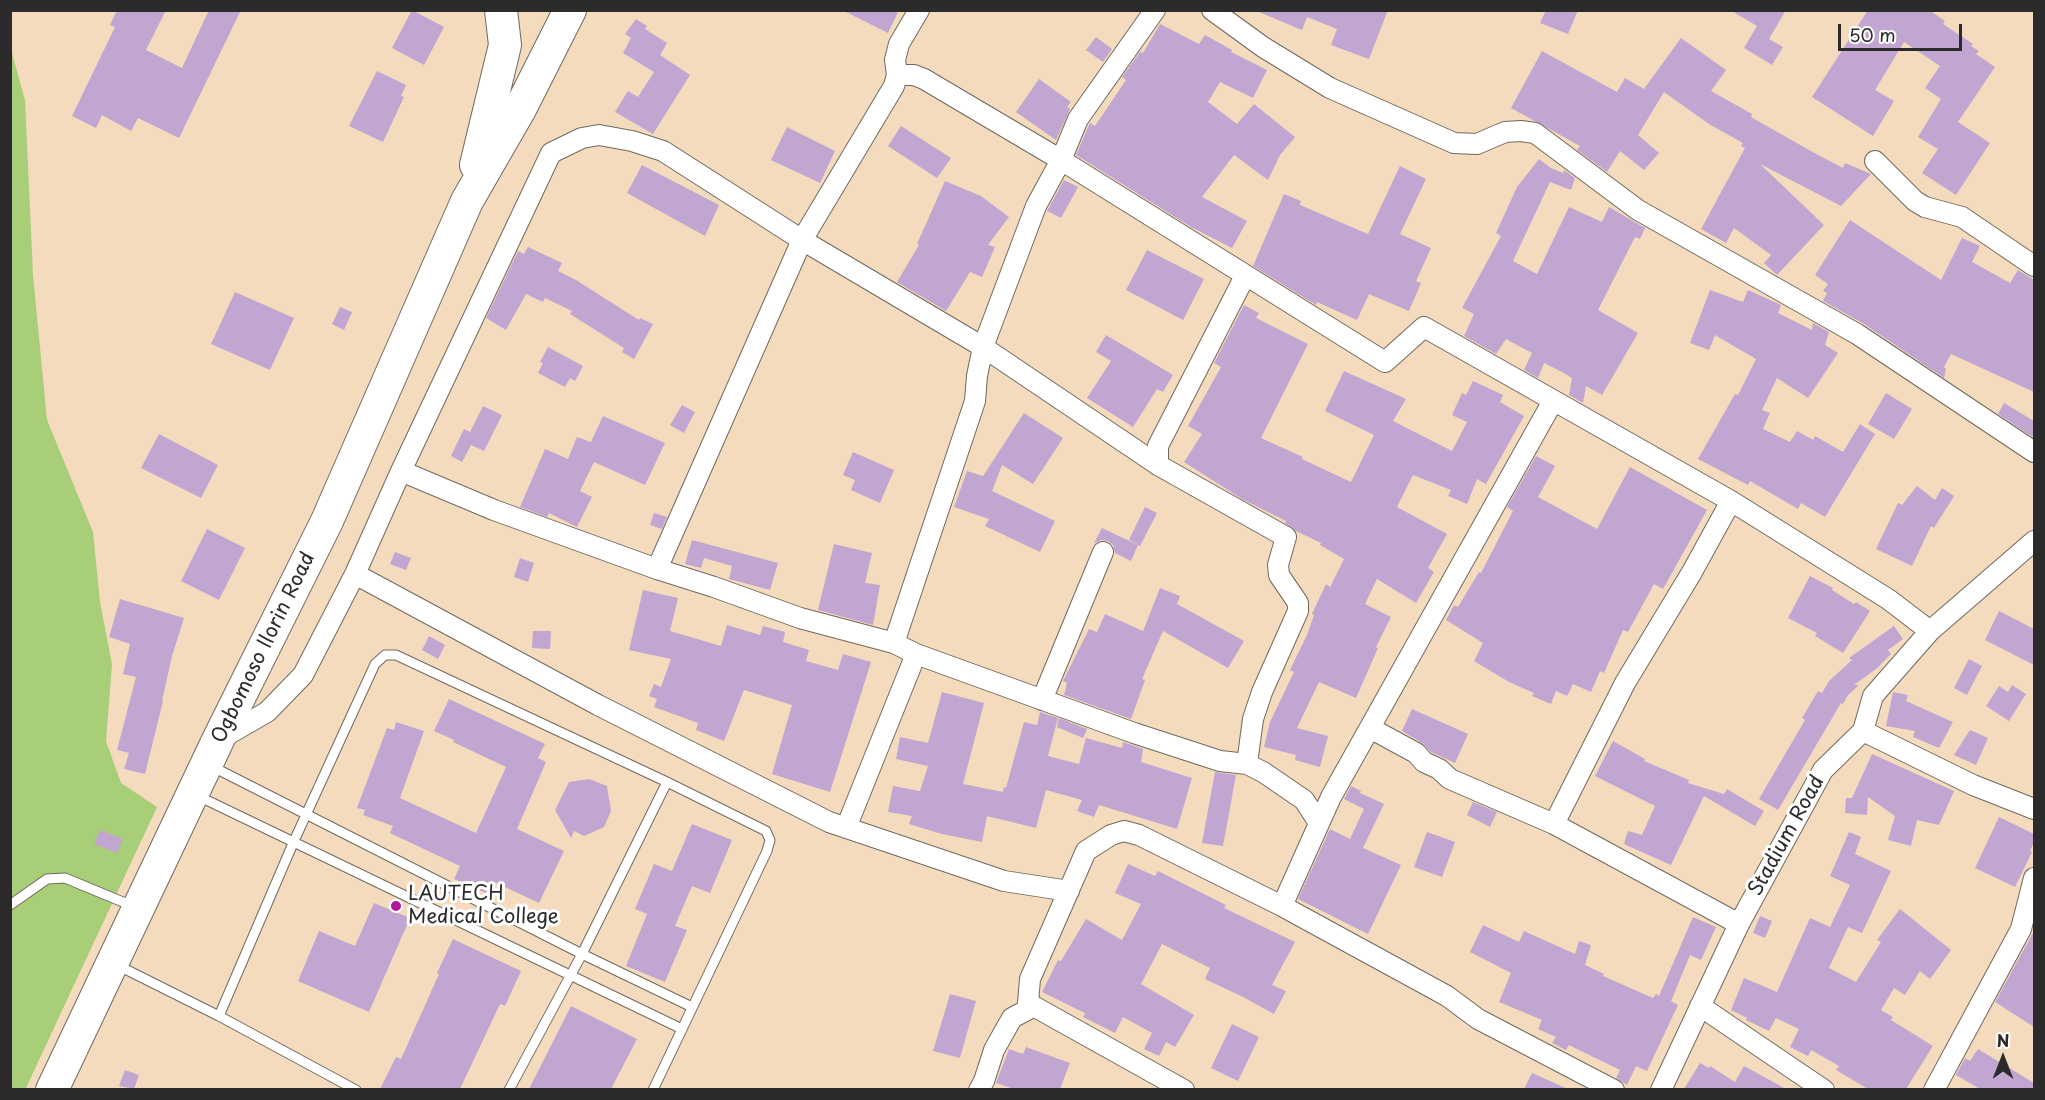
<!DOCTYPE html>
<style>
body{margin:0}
#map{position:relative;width:2045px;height:1100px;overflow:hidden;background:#f4dbbe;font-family:"Playpen Sans",sans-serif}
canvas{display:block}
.frame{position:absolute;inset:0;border:12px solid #2b2b2b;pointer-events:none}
.north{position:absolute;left:1973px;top:1028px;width:60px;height:60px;-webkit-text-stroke:4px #fff;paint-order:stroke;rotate:0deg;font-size:16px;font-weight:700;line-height:24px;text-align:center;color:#2b2b2b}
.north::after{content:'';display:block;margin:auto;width:21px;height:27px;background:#2b2b2b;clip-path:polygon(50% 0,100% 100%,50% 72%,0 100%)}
.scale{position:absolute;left:1838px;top:24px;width:124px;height:27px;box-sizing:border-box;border:3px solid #2b2b2b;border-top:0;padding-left:8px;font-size:18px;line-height:21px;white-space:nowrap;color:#2b2b2b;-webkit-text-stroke:4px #fff;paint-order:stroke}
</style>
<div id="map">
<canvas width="2045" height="1100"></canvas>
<div class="frame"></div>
<div class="north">N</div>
<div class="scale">50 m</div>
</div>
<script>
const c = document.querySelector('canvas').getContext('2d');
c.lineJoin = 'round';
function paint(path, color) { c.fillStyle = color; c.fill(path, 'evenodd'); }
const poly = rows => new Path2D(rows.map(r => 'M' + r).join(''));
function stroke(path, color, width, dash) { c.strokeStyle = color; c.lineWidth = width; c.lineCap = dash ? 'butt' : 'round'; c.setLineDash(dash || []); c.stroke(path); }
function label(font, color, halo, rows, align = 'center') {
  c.font = font + ' "Playpen Sans",sans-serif'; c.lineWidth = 6; c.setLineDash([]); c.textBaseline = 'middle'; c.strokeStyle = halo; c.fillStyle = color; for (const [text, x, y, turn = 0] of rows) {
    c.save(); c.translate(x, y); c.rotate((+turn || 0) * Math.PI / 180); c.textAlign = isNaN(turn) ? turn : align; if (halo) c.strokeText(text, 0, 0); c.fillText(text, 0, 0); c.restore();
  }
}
const green = poly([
 [10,46,25,100,33,275,47,420,93,532,100,602,112,664,106,741,121,783,157,807,25,1090,10,1089]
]);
const building = poly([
 [117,10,166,10,146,50,182,68,209,10,241,10,179,138,138,118,131,131,102,115,96,128,72,116,115,27,110,25],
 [412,10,444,27,424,65,392,48],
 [842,10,899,10,888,33],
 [1254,10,1388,10,1369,59,1331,45,1337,29,1307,17,1302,30],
 [1546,10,1578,10,1568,34,1540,23],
 [1730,10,1786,10,1769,39,1783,47,1772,65,1744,48,1757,26],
 [1868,10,1929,10,1945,21,1943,24,1973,44,1971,46,1979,51,1976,54,1995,67,1958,122,1990,143,1956,195,1922,173,1938,149,1918,137,1941,99,1925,88,1940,66,1904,42,1875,90,1894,101,1873,136,1812,97],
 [636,19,647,26,645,29,667,43,660,55,690,75,653,134,615,112,628,91,638,97,654,72,623,53,631,38,625,34],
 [1160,24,1199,44,1205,35,1232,50,1231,52,1267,70,1253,98,1220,82,1208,102,1237,124,1254,104,1295,137,1280,155,1268,180,1234,155,1202,197,1247,221,1232,248,1191,227,1076,155,1089,125,1090,123,1095,126,1126,80,1122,77,1140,52,1143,53],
 [1096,37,1112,49,1103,62,1086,50],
 [1681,38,1726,70,1711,91,1752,114,1751,117,1809,150,1843,168,1845,163,1871,174,1841,206,1760,164,1824,225,1777,275,1764,263,1771,255,1734,228,1726,243,1701,229,1745,148,1741,146,1743,143,1709,124,1664,92,1638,135,1659,153,1644,170,1620,151,1607,172,1577,150,1580,146,1511,108,1542,51,1617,92,1625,78,1644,89],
 [377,71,406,85,401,96,404,97,383,142,349,126],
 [1039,79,1071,102,1067,107,1070,109,1056,140,1016,112],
 [901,126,951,158,937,178,888,146],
 [787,127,835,151,820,183,771,160],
 [1539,159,1551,168,1563,173,1564,170,1575,178,1571,190,1550,182,1513,261,1537,274,1569,207,1602,222,1609,207,1645,228,1640,239,1635,237,1598,310,1638,333,1602,395,1586,386,1583,403,1569,395,1572,378,1562,372,1544,363,1538,378,1524,370,1532,353,1506,339,1496,354,1464,336,1474,314,1462,308,1501,236,1496,233,1517,187],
 [642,165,719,205,705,236,627,193],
 [1400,166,1426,179,1400,234,1431,248,1416,281,1421,283,1409,311,1369,294,1357,320,1317,302,1316,305,1253,266,1284,194,1301,201,1300,205,1368,234],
 [1064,180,1078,187,1061,218,1047,211],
 [945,181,981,196,1009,217,988,245,995,247,982,277,970,272,946,311,897,282,919,245,917,244],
 [1850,220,1941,280,1962,238,1980,246,1972,262,2010,283,2018,270,2034,280,2034,392,1951,354,1944,367,1946,369,1944,378,1864,324,1823,301,1827,293,1823,291,1828,284,1815,275],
 [528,247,562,263,558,271,576,280,639,320,640,318,653,324,634,359,622,352,624,348,570,314,572,311,545,298,543,302,526,294,506,330,486,318,518,251,524,254],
 [1147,250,1204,279,1183,320,1126,290],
 [1710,290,1743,302,1748,290,1781,305,1778,313,1812,330,1813,323,1829,332,1825,345,1838,353,1808,398,1777,378,1762,410,1770,413,1763,429,1790,442,1797,431,1813,440,1815,436,1843,452,1860,424,1875,434,1825,517,1801,503,1798,509,1750,481,1748,485,1698,459,1735,394,1738,395,1756,359,1715,335,1709,350,1690,343],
 [235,292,294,318,270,370,211,344],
 [1244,305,1259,313,1256,318,1308,344,1261,438,1303,457,1302,459,1351,482,1374,435,1325,411,1344,371,1406,399,1393,421,1452,451,1467,422,1452,415,1462,393,1466,395,1473,381,1503,395,1500,402,1524,416,1486,484,1477,479,1467,504,1448,496,1451,490,1413,475,1397,507,1447,534,1428,568,1434,572,1416,603,1377,579,1365,604,1391,617,1376,647,1378,648,1356,698,1319,682,1297,728,1328,736,1320,767,1295,760,1296,755,1264,747,1270,722,1294,672,1290,670,1307,635,1314,615,1312,614,1326,584,1330,587,1344,559,1320,545,1321,543,1296,531,1285,523,1286,521,1242,499,1184,462,1202,434,1188,426,1221,367,1214,363],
 [340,307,352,312,344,330,332,324],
 [1106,335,1173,375,1163,392,1157,389,1133,427,1087,398,1111,361,1096,352],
 [548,347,583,366,575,381,570,378,565,387,538,373,543,363,540,362],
 [1886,393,1912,409,1894,439,1868,424],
 [2004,403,2034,421,2034,438,1998,414],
 [682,405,695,412,684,433,670,425],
 [483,406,502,415,484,451,471,445,462,462,451,456,464,429,470,432],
 [1024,413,1063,438,1033,484,1002,465,992,491,1055,521,1040,552,985,526,989,519,954,507,967,471,983,476],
 [603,416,665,443,645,485,594,462,580,491,592,497,577,527,549,513,547,517,520,507,545,449,568,459,577,437,591,442],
 [159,434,218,465,201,498,141,468],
 [853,452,894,470,880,503,851,490,855,480,843,475],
 [1536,456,1555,466,1538,497,1597,529,1630,467,1707,510,1663,589,1654,584,1628,632,1623,630,1604,673,1600,671,1591,692,1573,684,1567,696,1556,691,1551,704,1532,696,1534,693,1509,682,1474,661,1483,643,1446,620,1454,605,1458,607,1479,572,1481,573,1513,511,1507,507],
 [1917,486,1935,500,1942,488,1954,496,1934,528,1931,526,1912,566,1876,549,1898,503,1902,505],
 [1145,507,1157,513,1140,546,1129,540],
 [654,513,667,517,662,529,650,525],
 [1102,528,1138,545,1131,561,1115,553,1113,545,1108,541,1101,540,1094,543],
 [207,529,245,548,219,600,181,581],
 [692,540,778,563,770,590,729,579,732,566,704,558,701,568,685,564],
 [834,544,872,553,865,583,880,585,873,625,818,610],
 [395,552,411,558,406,570,390,564],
 [520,558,534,563,528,582,514,577],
 [1810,576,1833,588,1832,590,1854,604,1856,602,1870,611,1843,653,1815,636,1817,633,1788,618],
 [1160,588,1180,596,1177,604,1244,641,1228,668,1163,631,1142,679,1145,680,1131,719,1064,695,1067,683,1063,681,1089,629,1097,632,1105,614,1143,631],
 [643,590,678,598,670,631,721,646,727,625,760,635,763,626,785,632,783,642,809,650,806,661,838,670,843,654,871,662,830,792,772,774,792,705,744,690,724,741,696,730,698,723,654,707,657,699,649,696,654,684,661,687,671,659,629,650],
 [120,599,184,618,172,656,162,701,163,701,145,774,124,769,129,753,117,750,136,677,123,674,130,644,109,637],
 [1999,611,2034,629,2034,665,1985,640],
 [1894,626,1903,639,1888,650,1891,654,1876,669,1854,685,1859,685,1848,695,1843,704,1841,703,1778,810,1759,799,1805,720,1802,718,1818,691,1822,693,1829,681,1852,660,1849,658],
 [533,631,551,631,550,649,532,648],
 [429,636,445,645,438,659,422,650],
 [1969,659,1982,666,1967,695,1954,688],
 [2012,685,2026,694,2009,721,1986,706,1999,686,2008,692],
 [942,692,984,703,963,784,1003,792,1004,787,1006,788,1024,722,1037,725,1040,712,1058,718,1048,756,1079,764,1086,738,1122,748,1123,742,1143,749,1141,762,1192,778,1177,829,1099,805,1094,817,1077,811,1082,800,1046,790,1036,828,987,816,982,842,942,834,909,824,912,816,888,812,893,786,920,791,928,766,896,759,900,737,928,743],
 [1893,692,1908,695,1906,701,1953,722,1939,748,1913,737,1915,731,1886,726],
 [449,699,545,744,538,758,546,762,517,829,564,851,539,903,492,881,486,893,454,879,460,866,390,833,393,826,363,815,365,810,357,808,387,728,394,730,396,722,424,731,400,798,476,833,506,767,453,742,454,740,434,731],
 [1412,709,1468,734,1455,763,1431,752,1422,743,1402,731],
 [1059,718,1087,729,1083,738,1057,727],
 [1970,730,1988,738,1976,765,1954,755],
 [1613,741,1645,759,1644,761,1689,780,1688,783,1724,794,1727,789,1764,811,1755,826,1704,796,1671,865,1624,844,1628,831,1642,835,1655,806,1595,776],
 [1872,754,1954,791,1939,825,1917,820,1911,846,1888,840,1895,816,1868,797,1867,815,1845,813,1846,798,1852,798],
 [1215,772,1236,775,1223,846,1202,843],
 [589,779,607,786,611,811,604,827,584,836,574,831,571,838,555,810,569,782],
 [1351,786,1361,791,1360,793,1384,804,1363,848,1401,865,1368,934,1298,899,1330,829,1350,839,1364,809,1344,799],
 [1473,802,1497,812,1490,827,1467,815],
 [1999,817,2034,834,2034,842,2030,851,2032,852,2015,887,1975,868],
 [692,824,732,840,710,893,692,886,675,926,687,930,665,982,626,966,647,914,635,909,654,864,672,871],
 [100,830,123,839,117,853,94,844],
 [1427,832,1455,842,1442,877,1414,867],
 [1849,832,1861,837,1855,854,1891,871,1862,933,1848,927,1829,968,1856,982,1881,942,1877,940,1900,909,1951,950,1930,979,1920,971,1905,995,1894,988,1881,1010,1893,1017,1891,1020,1933,1046,1906,1089,1868,1089,1836,1070,1839,1066,1811,1050,1808,1056,1790,1047,1799,1029,1776,1018,1769,1031,1746,1020,1747,1018,1731,1010,1744,978,1777,992,1810,918,1830,927,1850,885,1830,876],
 [1128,864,1155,876,1158,871,1226,905,1224,908,1295,942,1272,985,1286,991,1274,1014,1243,997,1205,979,1210,968,1162,944,1141,984,1194,1015,1175,1047,1166,1042,1159,1056,1144,1049,1152,1033,1123,1017,1115,1033,1083,1017,1085,1013,1042,992,1058,960,1061,961,1086,919,1122,940,1141,904,1115,893],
 [374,903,410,918,369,1012,298,981,319,931,355,946],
 [1760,916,1772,921,1765,938,1753,933],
 [1693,917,1716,927,1701,960,1690,955,1671,1001,1678,1005,1647,1071,1636,1066,1627,1085,1616,1078,1620,1070,1569,1045,1566,1050,1552,1043,1556,1037,1538,1029,1542,1020,1499,1002,1511,973,1470,952,1483,925,1519,942,1524,931,1575,954,1579,941,1591,945,1585,965,1604,974,1603,976,1653,998,1656,994,1659,996],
 [2034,931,2034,1027,1995,1002],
 [453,939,521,971,505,1006,500,1004,460,1089,380,1089,396,1057,401,1059,439,974,437,973],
 [950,994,976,1001,960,1058,933,1051],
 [571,1006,637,1039,611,1089,529,1089],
 [1232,1024,1259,1037,1238,1081,1211,1068],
 [1026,1047,1070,1063,1060,1089,1014,1089,996,1083,1009,1049,1023,1054],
 [1978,1049,2034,1083,2034,1089,1980,1089,1956,1075,1965,1058,1970,1061],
 [1700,1063,1709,1068,1710,1066,1735,1082,1744,1066,1786,1089,1684,1089],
 [125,1070,139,1075,134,1089,119,1086],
 [1532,1073,1568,1089,1524,1089]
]);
const service = poly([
 [211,766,582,954,692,1007],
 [198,796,682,1029],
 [10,905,47,879,65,878,135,907],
 [117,965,219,1016,356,1090],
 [219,1016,294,841,375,664,385,655,396,655,667,782,766,831,770,840,767,851,653,1090],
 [509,1090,582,954,667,782]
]);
const minor = poly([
 [1212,10,1263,47,1330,88,1454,143,1477,144,1505,132,1521,131,1535,133,1638,210,1857,334,2034,452],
 [897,75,914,75,924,79,1061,160,1385,362,1424,327,1731,501,1888,599,1930,631],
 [1875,161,1915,201,1925,207,1962,217,2034,266],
 [1158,465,1158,446,1245,276],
 [401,471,494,510,657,569,714,587,800,618,894,643,916,654,1134,733,1220,761,1247,764,1263,772,1304,800,1319,823],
 [657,569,802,240,894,86,897,75,895,60,899,44,919,10],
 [355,574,598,705,829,822,1004,881,1069,891],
 [894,643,975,401,977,376,983,347,1036,206,1061,160,1078,119,1155,10],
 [1042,700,1103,552],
 [1370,728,1416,753,1424,762,1439,769,1450,779,1554,824,1739,924],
 [1863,731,1973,785,2034,809],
 [220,739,267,712,303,675,355,574,401,471,551,153,582,138,599,135,632,141,663,151,802,240,983,347,1158,465,1286,537,1278,565,1279,575,1298,603,1298,611,1262,692,1253,719,1247,764],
 [1554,824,1625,683,1692,572,1731,501],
 [846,828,916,654],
 [1282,906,1331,797,1553,401],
 [1700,1006,1824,1090],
 [979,1090,984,1081,994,1050,1012,1018,1027,1010,1028,1003],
 [1184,1090,1028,1003,1030,979,1086,851,1111,835,1124,831,1139,835,1282,906,1447,996,1478,1019,1614,1090],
 [1661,1090,1739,924,1823,770,1863,731,1873,696,1930,631,2034,541],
 [1934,1090,2021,929,2034,878]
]);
const trunk = poly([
 [476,165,505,45,501,10],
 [52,1090,218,740,327,521,467,201,520,109,570,10]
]);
const markers = [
 [396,906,6,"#b5179e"]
];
const streetNames = [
 ["Ogbomoso Ilorin Road",264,648,-64],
 ["Stadium Road",1787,836,-61]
];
const poiNames = [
 ["LAUTECH",408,894],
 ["Medical College",408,917]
];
paint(green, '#a8ce78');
paint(building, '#c1a6d1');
stroke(service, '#71695e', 11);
stroke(minor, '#71695e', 22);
stroke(trunk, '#71695e', 34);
stroke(service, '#fff', 9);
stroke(minor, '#fff', 20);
stroke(trunk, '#fff', 32);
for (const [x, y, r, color] of markers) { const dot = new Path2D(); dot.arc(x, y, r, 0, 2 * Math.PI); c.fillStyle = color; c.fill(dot); stroke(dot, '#fff', 2); }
label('20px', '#2b2b2b', '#fff', streetNames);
label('20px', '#2b2b2b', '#fff', poiNames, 'left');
</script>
